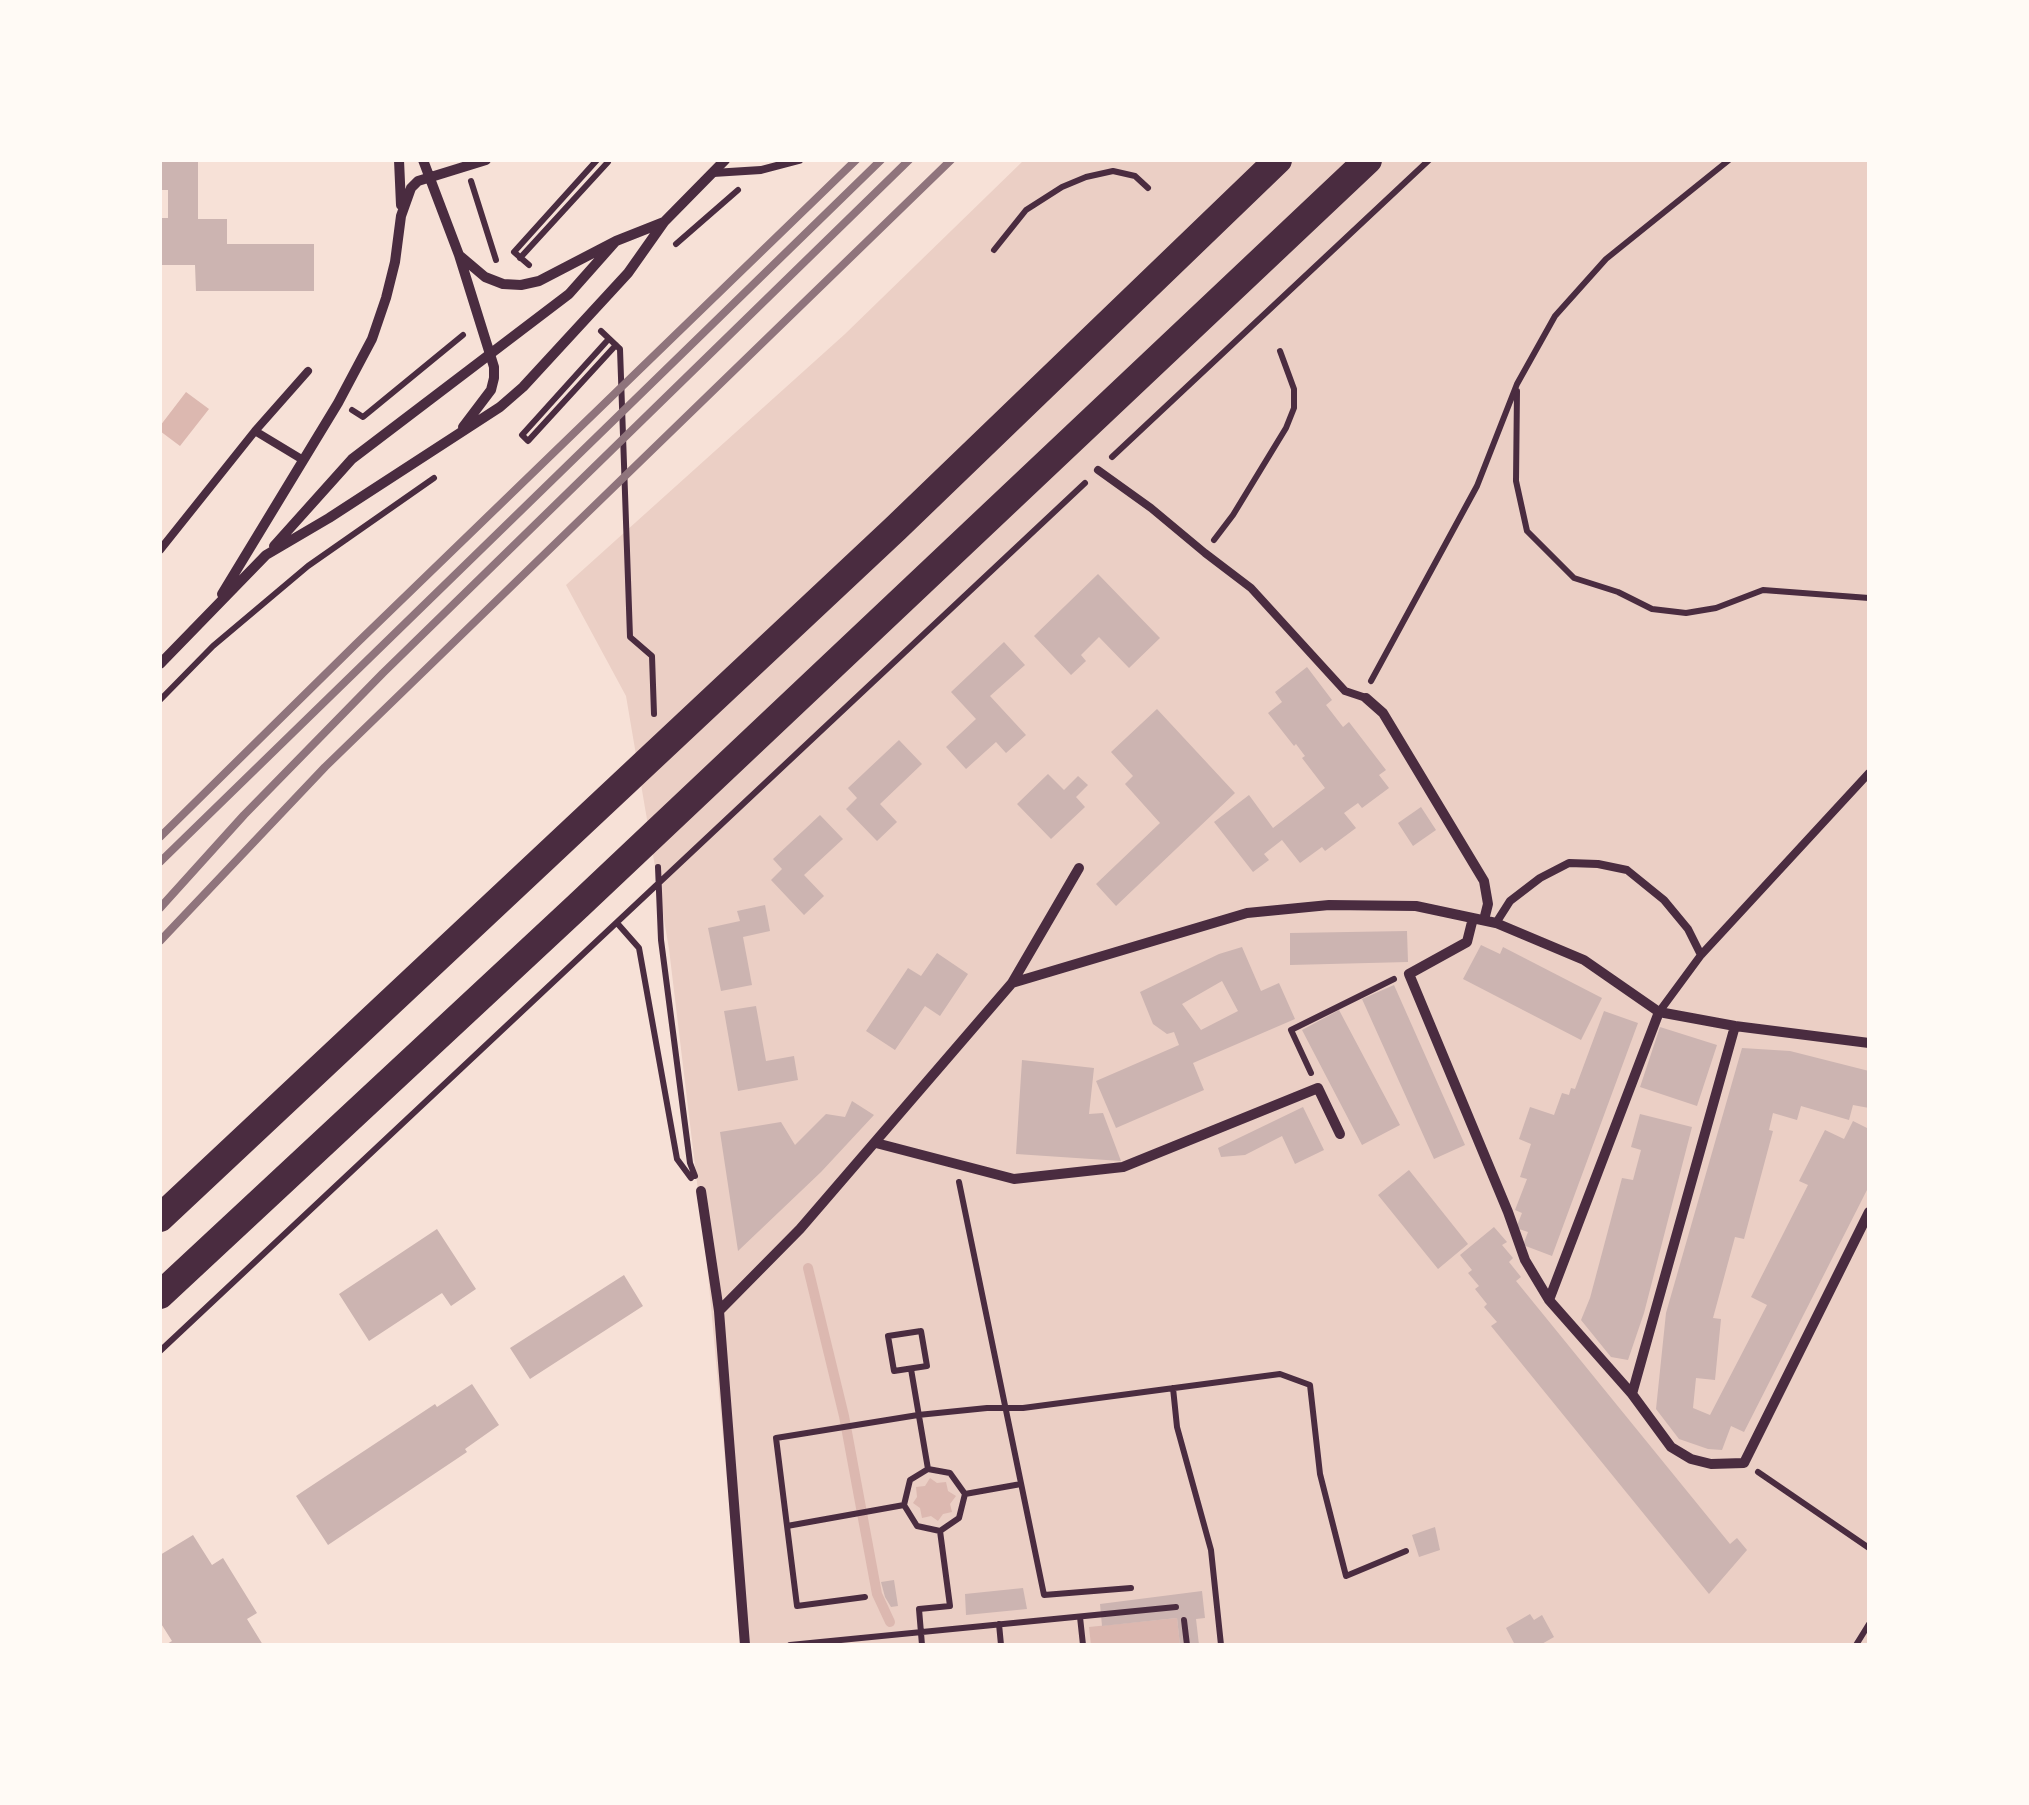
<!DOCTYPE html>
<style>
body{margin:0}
#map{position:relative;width:2029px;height:1805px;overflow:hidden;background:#f7e1d7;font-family:"IBM Plex Serif",serif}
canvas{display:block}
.frame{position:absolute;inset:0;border:162px solid #fffaf5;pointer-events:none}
</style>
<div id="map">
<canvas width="2029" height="1805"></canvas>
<div class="frame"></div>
</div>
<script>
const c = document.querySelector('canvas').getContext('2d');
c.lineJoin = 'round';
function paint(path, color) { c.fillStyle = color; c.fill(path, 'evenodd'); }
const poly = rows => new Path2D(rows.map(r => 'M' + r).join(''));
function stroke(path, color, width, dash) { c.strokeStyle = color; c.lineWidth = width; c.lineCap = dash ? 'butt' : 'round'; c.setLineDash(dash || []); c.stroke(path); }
const green = poly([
 [1024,160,1869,160,1869,1645,742,1645,708,1274,669,949,626,696,566,585,845,334]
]);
const water = poly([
 [186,392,209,409,180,446,160,431,160,426],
 [930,1478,937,1483,946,1482,948,1491,956,1496,950,1504,952,1512,943,1514,938,1521,931,1516,922,1518,920,1508,913,1503,917,1497,916,1487,925,1486],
 [1177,1618,1180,1645,1091,1645,1089,1627]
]);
const stream = poly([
 [808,1268,844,1416,877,1594,890,1622]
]);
const building = poly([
 [160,160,198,160,198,219,227,219,227,244,314,244,314,291,196,291,195,265,160,265,160,218,168,218,168,190,160,190],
 [1098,574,1160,638,1129,668,1099,637,1081,655,1086,661,1071,675,1034,636],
 [1004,642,1025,665,990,696,1026,735,1006,753,996,742,966,769,946,747,976,719,951,692],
 [1307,667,1332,700,1326,705,1343,727,1349,722,1386,770,1379,775,1389,788,1362,808,1358,803,1344,813,1356,828,1325,851,1322,847,1300,863,1282,840,1264,854,1269,860,1253,872,1214,822,1249,795,1273,828,1325,788,1302,758,1305,756,1296,744,1294,746,1268,713,1282,702,1275,692],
 [1157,709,1235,793,1116,906,1096,884,1160,823,1125,784,1133,776,1111,752],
 [899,740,922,764,880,804,897,822,877,841,846,809,857,798,848,788],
 [1048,774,1064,790,1078,776,1088,785,1076,797,1085,807,1051,839,1017,804],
 [1421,807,1436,830,1413,846,1398,823],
 [820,815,843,839,804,875,824,896,804,915,771,880,782,869,773,859],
 [765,905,770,931,743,937,752,985,721,991,708,928,740,921,737,911],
 [1407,931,1408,962,1290,965,1290,933],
 [1481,945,1500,954,1503,947,1602,998,1581,1040,1463,979],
 [1242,947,1261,991,1279,983,1295,1019,1193,1063,1204,1090,1116,1128,1096,1081,1179,1045,1174,1032,1167,1034,1153,1024,1140,992,1219,954],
 [1222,981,1238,1011,1201,1030,1182,1004],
 [937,953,968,974,940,1016,925,1006,895,1050,866,1031,908,968,921,976],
 [1394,985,1465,1145,1434,1159,1362,999],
 [756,1006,766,1061,794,1056,798,1080,738,1091,724,1011],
 [1339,1010,1400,1125,1362,1145,1302,1030],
 [1604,1011,1638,1023,1552,1256,1523,1245,1528,1232,1516,1228,1522,1213,1515,1210,1527,1179,1520,1177,1531,1144,1519,1139,1530,1107,1554,1115,1562,1093,1569,1095,1571,1088,1575,1089],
 [1660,1027,1717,1045,1697,1106,1640,1087],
 [1742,1048,1790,1051,1869,1071,1869,1108,1853,1105,1849,1120,1801,1106,1797,1120,1773,1113,1769,1130,1773,1131,1744,1239,1735,1237,1713,1318,1721,1319,1715,1380,1696,1378,1693,1408,1710,1415,1767,1305,1751,1297,1808,1185,1799,1181,1825,1130,1844,1139,1853,1121,1869,1129,1869,1186,1744,1432,1731,1426,1722,1450,1708,1449,1679,1439,1656,1409,1666,1313],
 [1022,1060,1094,1068,1089,1114,1103,1113,1121,1161,1016,1154],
 [852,1101,874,1115,821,1172,738,1251,720,1132,781,1122,795,1145,826,1114,845,1117],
 [1303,1107,1324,1150,1295,1164,1282,1136,1245,1155,1221,1157,1218,1148],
 [1640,1114,1692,1127,1644,1313,1628,1360,1611,1357,1581,1320,1590,1298,1622,1178,1633,1180,1641,1150,1631,1147],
 [1409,1170,1468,1244,1438,1269,1378,1195],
 [1494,1227,1507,1242,1502,1245,1513,1258,1509,1262,1521,1277,1516,1281,1730,1544,1737,1538,1747,1550,1709,1594,1491,1326,1497,1322,1484,1307,1487,1304,1475,1289,1479,1286,1468,1273,1472,1270,1460,1255],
 [437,1229,476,1289,451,1306,442,1293,369,1341,339,1294],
 [624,1275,643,1306,530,1379,510,1348],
 [472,1384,499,1425,465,1449,467,1452,328,1545,296,1496,435,1404,437,1407],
 [1435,1527,1440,1550,1419,1557,1412,1535],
 [193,1535,212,1565,223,1558,257,1613,247,1619,263,1645,165,1645,172,1641,160,1622,160,1555],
 [894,1580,898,1606,891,1607,885,1597,881,1582],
 [1023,1588,1027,1609,966,1615,965,1594],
 [1202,1591,1205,1618,1196,1619,1199,1645,1180,1645,1177,1618,1102,1626,1100,1604],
 [1530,1614,1534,1620,1542,1615,1554,1637,1540,1645,1515,1645,1506,1628]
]);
const path = poly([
 [471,181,496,260],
 [676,244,738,190],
 [994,250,1026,210,1062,187,1086,177,1113,171,1135,176,1148,188],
 [520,258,608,162,606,160],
 [529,265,514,252,597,160],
 [601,331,620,349,630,637,652,656,654,714],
 [606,342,522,435,528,441,616,345],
 [1517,391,1516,481,1527,531,1574,578,1618,592,1652,609,1686,613,1716,608,1763,590,1869,598],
 [352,410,363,417,463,335],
 [1112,457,1429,160],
 [1214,540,1233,515,1286,428,1294,408,1294,389,1280,351],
 [1371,681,1477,486,1517,384,1555,316,1606,259,1729,160],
 [160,700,213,646,308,566,434,478],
 [658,867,661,940,690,1163,695,1176],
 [617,923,639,948,677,1159,691,1178],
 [1311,1073,1291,1030,1394,979],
 [959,1182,1044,1595,1131,1588],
 [921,1331,927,1366,894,1371,888,1336,921,1331],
 [160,1351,1085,483],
 [911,1369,928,1469],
 [1173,1388,1177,1427,1211,1550,1221,1645],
 [928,1469,950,1473,965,1494,959,1518,940,1531,917,1526,904,1505,910,1480,928,1469],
 [1758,1472,1869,1548],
 [965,1494,1021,1484],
 [787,1526,904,1505],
 [865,1597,797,1606,776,1438,918,1415,987,1408,1023,1408,1280,1374,1310,1385,1320,1474,1346,1576,1406,1551],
 [1080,1617,1083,1645],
 [1184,1620,1187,1645],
 [999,1624,1001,1645],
 [790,1645,1176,1607],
 [922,1645,919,1609,950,1606,940,1531],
 [1856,1645,1869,1624]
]);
const service = poly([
 [713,173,761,170,799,160],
 [255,431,303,460],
 [1098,470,1151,508,1205,553,1251,588,1345,691,1366,698],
 [160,550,255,431,308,371],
 [1496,923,1510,901,1540,878,1569,863,1598,864,1627,870,1664,900,1688,929,1701,955],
 [1659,1012,1701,955,1869,773]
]);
const minor = poly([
 [399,160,401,205],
 [423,160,459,255,494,367,494,378,491,390,463,427],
 [459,255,485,277,503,284,521,285,539,281,616,241,664,222,725,160],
 [274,546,352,459,569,294,616,241],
 [222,594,338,403,372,339,386,298,395,262,401,216,411,188,418,181,486,160],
 [160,664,266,555,329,518,500,407,523,387,628,273,664,222],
 [1366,698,1383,713,1484,881,1488,904,1484,920],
 [1473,918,1467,942,1409,974,1508,1212,1525,1260,1549,1300,1632,1394,1671,1447,1691,1459,1711,1464,1744,1463,1869,1212],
 [1012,983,1247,913,1329,905,1416,906,1496,923,1584,960,1659,1012,1735,1026,1869,1043],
 [876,1143,1014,1179,1123,1167,1318,1088,1340,1134],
 [701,1191,719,1311,745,1645],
 [1549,1300,1659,1012],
 [719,1311,800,1229,1012,983,1079,868],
 [1632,1394,1735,1026]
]);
const trunk = poly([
 [160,1218,896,528,1278,160],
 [160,1295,579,905,1368,160]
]);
const rail = poly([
 [160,837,356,644,856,160],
 [160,862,881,160],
 [160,908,244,815,383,673,909,160],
 [160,941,325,767,951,160]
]);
paint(green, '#ebcfc5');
paint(water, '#dcb8b0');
stroke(stream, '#dcb8b0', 10);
paint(building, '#ccb4b1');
stroke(path, '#4a2c40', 6);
stroke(service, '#4a2c40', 8);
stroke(minor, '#4a2c40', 10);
stroke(trunk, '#4a2c40', 28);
stroke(rail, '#8f747c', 8);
</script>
